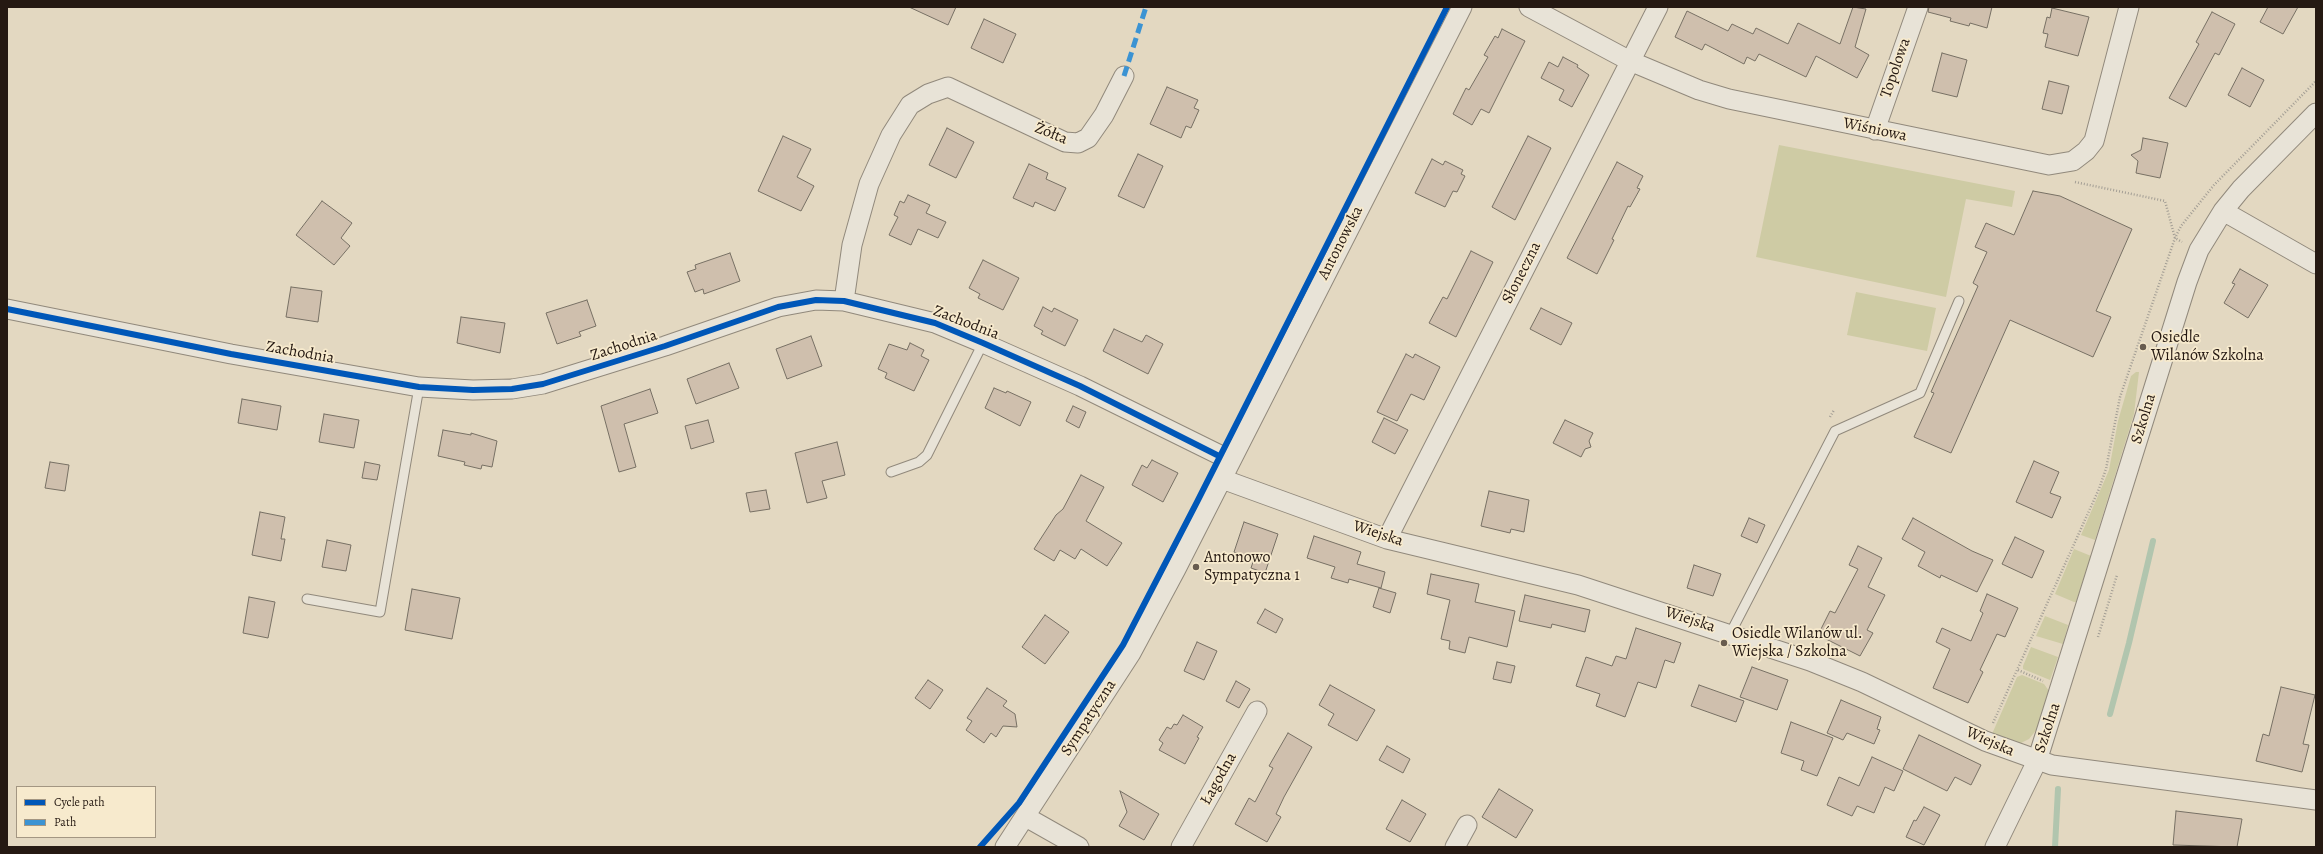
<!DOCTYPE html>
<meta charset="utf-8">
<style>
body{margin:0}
#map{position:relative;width:2323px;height:854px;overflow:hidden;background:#e3d8c1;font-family:Alegreya,serif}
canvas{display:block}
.frame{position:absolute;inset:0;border:8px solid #251912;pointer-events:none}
.legend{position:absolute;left:16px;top:786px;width:140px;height:52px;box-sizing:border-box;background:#f7eacd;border:1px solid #a39682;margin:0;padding:5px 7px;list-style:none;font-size:12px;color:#251912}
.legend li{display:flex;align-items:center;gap:8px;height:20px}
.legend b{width:20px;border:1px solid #a39682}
</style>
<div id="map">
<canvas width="2323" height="854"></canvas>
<div class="frame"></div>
<ul class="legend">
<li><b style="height:5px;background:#0057b8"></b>Cycle path</li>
<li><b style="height:5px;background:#3b93d3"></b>Path</li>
</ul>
</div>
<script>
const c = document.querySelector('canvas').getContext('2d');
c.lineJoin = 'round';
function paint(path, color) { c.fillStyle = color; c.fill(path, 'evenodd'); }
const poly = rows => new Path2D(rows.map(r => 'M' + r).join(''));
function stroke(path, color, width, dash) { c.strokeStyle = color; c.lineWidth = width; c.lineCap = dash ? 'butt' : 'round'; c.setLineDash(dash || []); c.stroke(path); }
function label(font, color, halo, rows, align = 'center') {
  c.font = font + ' Alegreya,serif'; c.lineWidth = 3.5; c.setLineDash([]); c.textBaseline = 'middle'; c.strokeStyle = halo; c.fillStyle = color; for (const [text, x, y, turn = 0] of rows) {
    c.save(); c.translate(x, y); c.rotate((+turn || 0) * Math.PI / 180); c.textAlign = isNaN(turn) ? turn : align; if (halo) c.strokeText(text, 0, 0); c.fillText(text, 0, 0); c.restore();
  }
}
const green = poly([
 [1779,145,2015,191,2012,207,1966,199,1946,297,1756,257],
 [1856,292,1936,308,1927,351,1847,335],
 [2136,372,2139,372,2134,414,2095,540,2081,535,2109,470,2118,421,2131,376],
 [2074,549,2091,556,2076,602,2074,602,2055,594],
 [2045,616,2068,625,2063,644,2036,636],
 [2031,647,2058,657,2050,680,2023,669,2023,666],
 [2022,675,2044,684,2049,691,2037,729,2029,739,2021,743,2011,743,1992,734,2017,677]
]);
const stream = poly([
 [2110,714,2129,643,2153,541],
 [2055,847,2058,789]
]);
const building = poly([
 [909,7,956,7,948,25,909,7],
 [1853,7,1866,9,1855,47,1869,55,1857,78,1816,56,1806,77,1759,54,1755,61,1747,57,1744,64,1705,44,1702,50,1675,37,1687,11,1728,31,1732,24,1753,34,1756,28,1788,44,1798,23,1840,44,1853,7],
 [1929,7,1992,7,1987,28,1970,23,1969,26,1950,21,1951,18,1928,12,1929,7],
 [2268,7,2298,7,2283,34,2260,22,2268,7],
 [2052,8,2089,17,2078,56,2045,47,2048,34,2043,33,2047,17,2050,18,2052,8],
 [2212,12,2235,24,2219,55,2215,53,2186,107,2169,98,2199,44,2196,42,2212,12],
 [984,19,1016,34,1003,63,971,48,984,19],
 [1502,29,1525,41,1489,113,1481,109,1472,125,1453,114,1466,88,1469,90,1488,57,1484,55,1495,36,1498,38,1502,29],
 [1942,53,1967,60,1957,97,1932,91,1942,53],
 [1563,57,1578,65,1577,67,1589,75,1572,107,1559,100,1564,90,1541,78,1549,62,1558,67,1563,57],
 [2242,68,2264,80,2250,107,2228,95,2242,68],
 [2049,81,2069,86,2062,114,2042,109,2049,81],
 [1167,87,1198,100,1194,108,1199,110,1191,128,1186,126,1181,138,1150,124,1167,87],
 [947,128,974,142,956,178,929,165,947,128],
 [783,136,811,149,797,177,814,186,801,211,758,191,783,136],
 [1528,136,1551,148,1515,220,1492,207,1528,136],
 [2143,138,2168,143,2160,178,2136,173,2138,161,2131,155,2141,150,2143,138],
 [1138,154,1163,166,1144,208,1118,196,1138,154],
 [1432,159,1443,165,1445,161,1463,170,1461,174,1465,176,1457,192,1453,191,1445,207,1415,193,1432,159],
 [1617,162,1643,176,1637,188,1640,189,1630,207,1628,206,1612,239,1614,240,1597,274,1567,258,1617,162],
 [1029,164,1048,173,1046,179,1066,188,1055,211,1035,202,1033,207,1013,198,1029,164],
 [2033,191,2060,196,2132,229,2096,311,2111,317,2093,357,2010,320,1951,453,1914,437,1934,393,1931,392,1978,286,1973,283,1987,252,1975,247,1986,223,2014,235,2033,191],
 [908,195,930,205,926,213,946,222,938,238,918,229,911,245,889,235,898,217,894,215,900,201,904,203,908,195],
 [322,201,352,223,341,238,350,246,334,265,296,235,322,201],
 [1471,251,1493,262,1456,337,1429,323,1443,297,1447,299,1471,251],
 [730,253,740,281,704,294,703,289,695,292,687,272,696,269,695,265,730,253],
 [983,260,1019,278,1003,310,978,298,980,294,969,288,983,260],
 [2240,269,2268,285,2248,318,2224,303,2235,284,2232,283,2240,269],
 [291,287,322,291,318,322,286,317,291,287],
 [587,300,596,326,579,332,581,336,557,344,546,313,587,300],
 [1043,307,1052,312,1054,308,1078,320,1065,346,1041,334,1043,331,1034,326,1043,307],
 [1541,308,1572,323,1561,345,1530,329,1541,308],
 [461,317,505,323,500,353,457,343,461,317],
 [1114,329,1142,342,1146,335,1163,344,1148,374,1103,351,1114,329],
 [811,336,822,366,787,379,776,349,811,336],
 [910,343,924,350,921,356,929,360,914,391,885,378,887,373,878,369,889,344,907,350,910,343],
 [1406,354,1413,358,1415,354,1440,367,1424,400,1411,394,1397,421,1377,412,1406,354],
 [729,363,739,388,696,404,687,379,729,363],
 [994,388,1006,393,1007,391,1031,402,1020,426,985,408,994,388],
 [650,389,658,413,624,424,636,467,619,472,601,406,650,389],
 [242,399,281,406,277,430,238,423,242,399],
 [1073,406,1086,412,1079,428,1066,421,1073,406],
 [324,414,359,420,354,448,319,442,324,414],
 [1384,418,1408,430,1395,454,1372,442,1384,418],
 [708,420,714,442,691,449,685,426,708,420],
 [1565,420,1593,433,1589,441,1591,447,1585,449,1581,457,1553,443,1565,420],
 [443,430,471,435,471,433,497,441,492,467,482,465,481,469,464,465,465,462,438,456,443,430],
 [837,442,845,475,822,481,827,498,807,503,795,453,837,442],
 [1152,460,1178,473,1163,502,1132,485,1142,465,1147,468,1152,460],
 [2034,461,2059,472,2050,493,2061,497,2052,518,2016,502,2034,461],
 [50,462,69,465,65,491,45,488,50,462],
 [365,462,380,465,377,480,362,478,365,462],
 [1081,475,1104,487,1086,521,1122,543,1107,566,1081,549,1075,559,1060,550,1054,561,1034,549,1056,515,1063,509,1081,475],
 [766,490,770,509,750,512,746,493,766,490],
 [1489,491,1529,500,1524,532,1511,529,1510,533,1481,526,1489,491],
 [260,512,285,517,281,539,285,539,281,561,252,555,260,512],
 [1749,518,1765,525,1757,543,1741,536,1749,518],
 [1913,518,1972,551,1993,560,1977,592,1941,575,1940,578,1918,566,1925,552,1902,539,1913,518],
 [1244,522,1278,534,1265,573,1251,568,1254,559,1234,552,1244,522],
 [1314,536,1361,552,1357,564,1385,572,1381,588,1349,579,1348,583,1331,578,1335,567,1307,558,1314,536],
 [2015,537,2044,551,2032,578,2002,564,2015,537],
 [327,540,351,545,346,571,322,567,327,540],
 [1858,546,1882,558,1868,587,1885,595,1867,630,1873,633,1860,656,1818,635,1830,611,1835,613,1858,569,1849,565,1858,546],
 [1694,565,1721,574,1713,596,1687,588,1694,565],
 [1431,574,1479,584,1475,602,1515,611,1507,647,1469,637,1465,653,1449,649,1450,641,1441,639,1450,600,1427,594,1431,574],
 [1379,588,1396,593,1390,613,1373,607,1379,588],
 [412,589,460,598,452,639,405,630,412,589],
 [1987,594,2018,608,2005,637,1997,634,1980,670,1983,672,1968,703,1933,688,1950,649,1936,642,1942,628,1971,641,1983,613,1980,611,1987,594],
 [1525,595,1590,610,1585,632,1552,624,1551,628,1519,621,1525,595],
 [249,597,275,602,268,638,243,633,249,597],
 [1265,609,1283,619,1276,633,1257,623,1265,609],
 [1045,615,1069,632,1045,664,1022,647,1045,615],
 [1636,628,1681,643,1674,663,1665,660,1656,688,1638,682,1625,717,1596,706,1600,694,1576,686,1586,657,1612,666,1616,656,1626,659,1636,628],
 [1197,642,1217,651,1204,680,1184,671,1197,642],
 [1497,662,1515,666,1511,683,1493,679,1497,662],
 [1752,667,1788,680,1777,710,1740,697,1752,667],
 [928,680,943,690,930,709,915,698,928,680],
 [1236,681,1250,689,1239,708,1226,701,1236,681],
 [1330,685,1375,710,1357,741,1328,725,1334,714,1319,705,1330,685],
 [1699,685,1744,701,1736,722,1691,706,1699,685],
 [2281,687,2315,695,2303,744,2309,745,2302,772,2256,761,2263,734,2269,736,2281,687],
 [987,688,1007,701,1003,706,1015,714,1017,727,1003,726,996,737,991,733,984,743,966,730,972,721,967,718,987,688],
 [1841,700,1881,717,1877,729,1880,730,1874,744,1847,733,1843,740,1827,733,1841,700],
 [1183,715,1203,727,1197,737,1199,738,1185,764,1159,750,1163,743,1159,740,1167,727,1171,729,1174,724,1177,725,1183,715],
 [1791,722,1833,738,1817,776,1801,770,1804,761,1781,753,1791,722],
 [1288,733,1312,747,1284,797,1276,814,1281,817,1267,842,1235,824,1249,798,1255,802,1273,768,1269,766,1288,733],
 [1919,735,1981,765,1971,785,1955,777,1947,791,1903,769,1919,735],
 [1387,746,1410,759,1403,773,1379,760,1387,746],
 [1872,757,1903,771,1894,791,1885,787,1874,813,1857,806,1852,816,1827,805,1839,777,1859,786,1872,757],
 [1499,789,1533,810,1516,838,1482,817,1499,789],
 [1120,791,1159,814,1144,840,1119,826,1127,812,1120,791],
 [1402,800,1426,814,1410,842,1386,829,1402,800],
 [1924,807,1940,815,1924,845,1906,837,1914,820,1916,821,1924,807],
 [2176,811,2242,819,2237,847,2173,845,2176,811]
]);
const path = poly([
 [2075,182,2165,201,2175,238,2182,242],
 [1830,417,1834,410],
 [2098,637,2117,575],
 [2018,670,2043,681],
 [1993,723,2099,489,2106,469,2120,397,2175,238,2181,226,2214,185,2316,81]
]);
const lane = poly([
 [891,472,919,462,927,455,983,343],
 [307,599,380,612,419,387],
 [1730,634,1835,431,1920,393,1959,301]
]);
const street = poly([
 [1529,7,1630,61,1699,90,1729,99,2049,165,2073,161,2086,151,2094,141,2129,7],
 [1875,130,1918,7],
 [2223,211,2316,264],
 [844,301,852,245,869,184,891,135,910,105,928,94,948,87,1065,142,1078,143,1088,138,1104,115,1124,76],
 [7,309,231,354,419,387,473,390,512,389,543,384,665,346,778,307,816,300,844,301,935,323,983,343,1080,386,1230,460],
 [1222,479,1387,539,1578,585,1810,661,1862,682,1985,741,2052,765,2316,800],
 [1387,539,1658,7],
 [1026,817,1079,847],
 [1005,847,1131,653,1176,569,1462,7],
 [1181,847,1257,711],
 [1455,847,1467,825],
 [1995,847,2037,761,2187,282,2199,250,2223,211,2241,189,2316,113]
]);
const quiet = poly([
 [1124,76,1146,7]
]);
const cycleway = poly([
 [7,309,231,354,419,387,473,390,512,389,543,384,665,346,778,307,816,300,844,301,935,323,983,343,1080,386,1219,456],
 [980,847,1019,803,1123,645,1197,502,1447,7]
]);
const markers = [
 [2143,347,4,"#685c4f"],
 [1196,567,4,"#685c4f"],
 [1724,643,4,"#685c4f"]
];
const streetNames = [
 ["Topolowa",1896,68,-71],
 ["Wiśniowa",1875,130,12],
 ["Żółta",1051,134,22],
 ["Antonowska",1341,243,-63],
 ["Słoneczna",1522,273,-63],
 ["Zachodnia",966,323,21],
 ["Zachodnia",624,346,-18],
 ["Zachodnia",300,353,10],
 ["Szkolna",2144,419,-73],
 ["Wiejska",1378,534,18],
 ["Wiejska",1690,620,18],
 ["Sympatyczna",1089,718,-57],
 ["Szkolna",2048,728,-72],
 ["Wiejska",1990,742,24],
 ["Łagodna",1219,779,-61]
];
const poiNames = [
 ["Osiedle",2151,338],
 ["Wilanów Szkolna",2151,356],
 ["Antonowo",1204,558],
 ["Sympatyczna 1",1204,576],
 ["Osiedle Wilanów ul.",1732,634],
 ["Wiejska / Szkolna",1732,652]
];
paint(green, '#cecba4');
stroke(stream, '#b1c5ae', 6);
paint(building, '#cfbfad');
stroke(building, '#777064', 1);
stroke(lane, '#91897c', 11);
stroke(street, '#91897c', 21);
stroke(path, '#a39e95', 2.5, [1, 2]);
stroke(lane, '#e8e3d7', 9);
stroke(street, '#e8e3d7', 19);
stroke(quiet, '#3b93d3', 5, [10, 5]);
stroke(cycleway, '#0057b8', 6);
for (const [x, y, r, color] of markers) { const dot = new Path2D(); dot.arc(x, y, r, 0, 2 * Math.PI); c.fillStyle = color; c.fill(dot); stroke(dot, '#f7eacd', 1.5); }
label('16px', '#251912', '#f7eacd', streetNames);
label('16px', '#251912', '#f7eacd', poiNames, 'left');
</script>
